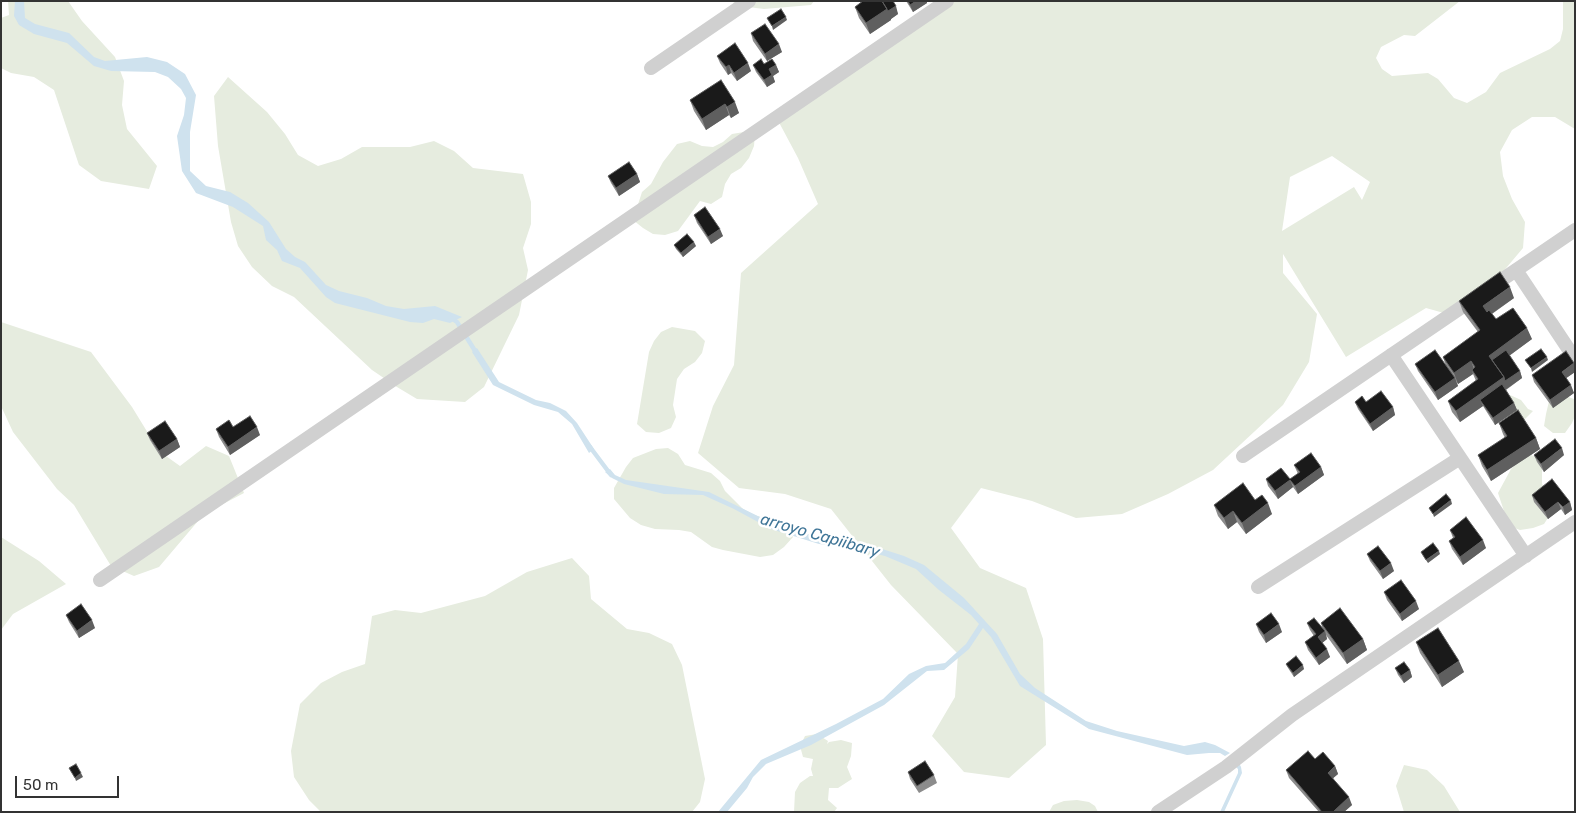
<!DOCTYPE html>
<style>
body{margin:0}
#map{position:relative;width:1576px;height:813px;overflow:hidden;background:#fff;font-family:Rubik,sans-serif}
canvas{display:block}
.frame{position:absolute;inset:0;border:2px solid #333;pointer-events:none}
.scale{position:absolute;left:15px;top:776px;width:104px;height:22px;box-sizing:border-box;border:2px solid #333;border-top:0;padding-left:6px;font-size:15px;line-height:18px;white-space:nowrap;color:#333;-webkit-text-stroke:4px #fff;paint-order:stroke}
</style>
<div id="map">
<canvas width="1576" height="813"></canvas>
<div class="frame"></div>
<div class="scale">50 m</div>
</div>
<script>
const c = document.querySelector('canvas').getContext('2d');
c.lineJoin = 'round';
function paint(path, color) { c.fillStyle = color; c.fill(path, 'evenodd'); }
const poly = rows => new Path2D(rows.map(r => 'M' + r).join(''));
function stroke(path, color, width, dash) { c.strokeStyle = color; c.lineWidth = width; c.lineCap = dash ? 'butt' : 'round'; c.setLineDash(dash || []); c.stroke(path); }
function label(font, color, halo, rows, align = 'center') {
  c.font = font + ' Rubik,sans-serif'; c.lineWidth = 5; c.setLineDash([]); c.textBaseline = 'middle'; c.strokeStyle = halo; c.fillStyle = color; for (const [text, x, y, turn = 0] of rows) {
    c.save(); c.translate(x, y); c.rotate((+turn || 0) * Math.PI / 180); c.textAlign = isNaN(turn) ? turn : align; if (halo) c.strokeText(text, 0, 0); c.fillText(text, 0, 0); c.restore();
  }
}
const green = poly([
 [8,1,68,1,82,21,115,57,124,81,122,105,127,129,157,166,149,189,101,181,79,165,54,90,34,77,11,73,1,68,1,18,9,15],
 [731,1,814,1,811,5,764,9,740,6],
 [954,1,1460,1,1415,36,1404,35,1381,47,1376,58,1382,69,1392,76,1428,73,1438,79,1454,98,1467,103,1486,92,1500,73,1550,49,1560,41,1563,29,1563,1,1575,1,1575,129,1555,117,1532,117,1512,130,1500,152,1503,176,1512,199,1525,222,1523,248,1491,286,1451,315,1426,308,1346,357,1283,254,1283,273,1317,314,1309,362,1283,405,1213,470,1168,494,1122,514,1076,518,1032,501,981,488,951,528,980,568,1026,588,1043,639,1046,745,1009,778,964,772,932,736,955,697,958,654,891,585,831,509,785,494,739,488,698,453,713,406,734,365,741,273,818,204,798,158,774,113],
 [1332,156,1370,182,1362,200,1354,187,1282,231,1290,177],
 [228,77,267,112,285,134,298,155,318,166,341,159,362,147,410,147,434,141,454,151,473,168,523,174,531,202,531,224,523,248,528,270,519,315,484,387,465,402,417,399,397,387,372,370,294,297,272,286,252,267,238,246,231,222,218,146,214,96],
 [744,132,755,134,754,146,749,158,741,168,731,174,725,184,722,197,711,204,700,201,678,231,665,235,653,234,643,228,633,220,642,192,651,184,663,162,677,144,690,141,702,146,713,147,723,142,732,134],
 [1,322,91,352,132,407,159,451,180,466,206,446,229,456,244,493,204,514,159,567,134,576,111,566,74,505,57,489,13,432,1,406],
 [672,327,695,331,705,341,702,353,695,362,684,369,677,379,673,405,676,417,671,428,659,433,646,432,637,424,649,352,654,341,661,332],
 [1510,395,1521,400,1528,409,1533,411,1523,421,1511,420,1506,416,1505,399],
 [1563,395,1574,399,1575,416,1572,423,1565,433,1553,433,1544,426,1546,414,1550,397],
 [668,448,678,454,685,465,711,473,720,481,725,491,743,509,754,515,789,525,793,537,784,547,773,555,760,557,723,550,712,547,691,532,679,530,655,529,641,525,630,518,614,499,614,488,626,467,633,458,656,449],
 [1531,455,1542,460,1542,484,1557,504,1544,524,1533,528,1520,530,1509,526,1498,493,1511,469,1519,461],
 [1,537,39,561,66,584,13,614,1,630],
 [572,558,589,576,591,599,627,629,649,633,672,644,682,665,705,779,700,802,692,812,321,812,309,800,294,777,291,751,300,704,321,683,342,672,365,664,372,616,395,610,421,613,485,596,527,572],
 [817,734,828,741,827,744,829,742,841,740,852,743,851,756,847,767,852,779,838,788,829,788,828,800,837,808,834,812,794,812,795,792,800,783,810,776,813,776,811,769,813,759,803,757,800,746,805,736],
 [1404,765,1427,770,1444,786,1460,812,1404,812,1396,786],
 [1077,800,1089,802,1095,806,1098,812,1049,812,1053,805,1064,801]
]);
const water = poly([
 [15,1,24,1,25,18,35,24,69,33,94,57,105,61,147,57,167,62,185,74,196,95,190,132,190,171,206,186,230,192,248,203,269,222,286,249,295,257,305,262,326,285,339,291,367,298,386,306,404,309,435,306,462,317,450,323,434,319,423,323,410,322,335,303,326,297,300,268,282,261,277,250,266,240,263,226,233,207,196,193,182,171,177,136,184,115,186,98,181,89,168,77,155,72,111,71,94,66,67,43,34,34,19,25,14,16],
 [477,348,499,382,536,400,550,403,566,411,577,423,594,449,589,453,572,424,558,412,534,405,493,385,472,352],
 [610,469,615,475,626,480,709,492,772,523,818,537,876,547,904,556,924,565,964,598,997,634,1020,674,1035,688,1086,721,1117,731,1184,746,1205,742,1215,745,1230,753,1225,756,1220,753,1209,753,1187,755,1089,729,1020,686,991,637,983,628,969,649,944,670,927,671,884,705,811,745,766,764,753,777,747,788,727,812,718,812,761,760,836,724,883,699,909,674,926,666,945,663,966,644,979,624,971,615,939,590,916,569,885,556,852,548,819,544,771,529,734,509,703,495,664,494,624,484,612,478,605,472],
 [1239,763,1241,767,1242,773,1224,812,1220,812,1238,773,1238,769,1235,766]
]);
const stream = poly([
 [451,318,457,322,477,354],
 [590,447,611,475]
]);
const minor = poly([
 [651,68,749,1],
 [1516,270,1575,359],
 [1391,355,1526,556],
 [1243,456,1575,230],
 [100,580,947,1],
 [1258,587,1460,458],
 [1158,812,1226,767,1292,715,1575,522]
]);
const wall = poly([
 [860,1,893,1,898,14,891,19,891,20,870,34,859,18,855,7,861,2],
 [906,1,927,1,927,3,913,12],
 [751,33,782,52,767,61,753,41],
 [717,56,751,71,737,81,731,73,728,75,720,63],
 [764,64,776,65,779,72,773,76,775,82,767,87,756,72,753,65],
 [721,80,739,113,731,118,729,115,706,130,694,111,690,100],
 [637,174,640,182,619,196,611,183,608,176],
 [694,215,723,236,711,244,697,223],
 [674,245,696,246,683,257,676,249],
 [1514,298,1492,314,1496,319,1532,339,1509,356,1520,371,1522,378,1506,390,1514,403,1517,410,1495,425,1483,406,1460,422,1452,412,1448,401,1476,381,1473,374,1458,384,1456,381,1458,386,1438,400,1418,371,1415,364,1446,366,1443,357,1478,332,1463,312,1459,301],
 [1575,372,1566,378,1574,393,1553,408,1534,382,1532,375],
 [1355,402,1366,402,1393,407,1395,415,1373,431,1358,409],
 [1499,423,1536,438,1540,449,1491,481,1482,466,1478,455,1505,438,1503,434],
 [233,427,260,435,230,455,219,437,216,429],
 [147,433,177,439,180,447,162,459,150,440],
 [1534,455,1564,455,1544,472,1537,462],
 [1294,465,1321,467,1324,475,1298,494,1293,487,1278,499,1268,486,1266,479,1290,479,1298,474],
 [1532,495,1570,502,1572,510,1565,515,1561,509,1548,519,1534,502],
 [1255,500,1272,514,1246,534,1237,522,1228,529,1218,516,1214,505],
 [1450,530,1486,548,1463,565,1452,549,1449,541,1453,538],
 [1367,554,1394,571,1383,579,1370,561],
 [1384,592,1419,609,1402,621,1387,600],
 [66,615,95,628,79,638,69,622],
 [1307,623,1323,630,1321,623,1363,639,1367,650,1347,664,1326,635,1327,639,1322,643,1330,657,1319,665,1308,650,1305,642,1314,636,1310,630],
 [1256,624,1282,632,1266,643,1259,632],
 [1416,642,1464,672,1442,687,1420,653],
 [1286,664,1304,669,1294,677,1288,668],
 [1395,668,1410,670,1412,677,1404,683,1398,675],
 [1315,759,1335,766,1338,774,1333,778,1352,805,1344,812,1319,812,1289,778,1286,770],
 [908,772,934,775,937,783,919,793,910,779]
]);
const shadedWall = poly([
 [916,1,927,1,927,3,913,12,910,5],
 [896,6,898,14,891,19,891,20,870,34,866,23,887,9],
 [786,17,787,20,773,30,772,26],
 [779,44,782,52,767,61,765,54],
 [748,63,751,71,737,81,734,73],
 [729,65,731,73,728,75,726,67],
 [776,65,779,72,773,76,775,82,767,87,764,80,769,69],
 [735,102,739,113,731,118,727,107],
 [725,104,729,115,706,130,702,119],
 [637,174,640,182,619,196,616,188],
 [720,229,723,236,711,244,708,237],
 [694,242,696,246,683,257,681,253],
 [1510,287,1514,298,1487,317,1483,306],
 [1527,328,1532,339,1495,366,1489,356],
 [1547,357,1548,360,1532,372,1531,368],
 [1471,361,1475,372,1472,370,1473,374,1458,384,1454,373],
 [1574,363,1575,372,1565,379,1562,372],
 [1520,371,1522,378,1484,405,1480,400,1483,406,1460,422,1456,411,1504,377],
 [1455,378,1458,386,1438,400,1435,392],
 [1571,385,1574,393,1553,408,1550,400],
 [1514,403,1517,410,1495,425,1493,418],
 [1393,407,1395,415,1373,431,1370,424],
 [257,427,260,435,230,455,228,447],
 [1536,438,1540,449,1491,481,1487,470],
 [177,439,180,447,162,459,159,451],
 [1562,448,1564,455,1544,472,1541,464],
 [1321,467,1324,475,1298,494,1295,486],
 [1290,480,1293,487,1278,499,1275,491],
 [1451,500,1452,504,1434,517,1433,514],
 [1558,502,1561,509,1548,519,1545,512],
 [1570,502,1572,510,1565,515,1563,507],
 [1268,503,1272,514,1246,534,1242,523],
 [1233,511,1237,522,1228,529,1224,518],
 [1483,540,1486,548,1463,565,1460,557],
 [1439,551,1440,554,1428,563,1426,560],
 [1391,563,1394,571,1383,579,1380,571],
 [1416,601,1419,609,1402,621,1400,614],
 [92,620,95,628,79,638,77,631],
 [1279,624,1282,632,1266,643,1264,635],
 [1325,631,1327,639,1321,644,1318,637],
 [1363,639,1367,650,1347,664,1343,653],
 [1327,649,1330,657,1319,665,1316,658],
 [1459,661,1464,672,1442,687,1438,675],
 [1303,665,1304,669,1294,677,1293,673],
 [1410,670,1412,677,1404,683,1401,676],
 [1335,766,1338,774,1331,780,1328,773],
 [81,773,83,777,76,781,75,778],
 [1349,797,1352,805,1344,812,1333,812]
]);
const building = poly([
 [863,1,882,1,887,9,866,23,855,7,863,1],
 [882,1,893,1,896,6,888,11,882,1],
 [908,1,916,1,910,5,908,1],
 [781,9,786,17,772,26,767,18,781,9],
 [765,24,779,44,765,54,751,33,765,24],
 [735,43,748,63,734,73,729,65,726,67,717,56,735,43],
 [761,59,764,64,772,59,776,65,769,69,772,75,764,80,753,65,761,59],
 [721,80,735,102,727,107,725,104,702,119,690,100,721,80],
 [629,162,637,174,616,188,608,176,629,162],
 [705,207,720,229,708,237,694,215,705,207],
 [687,234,694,242,681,253,674,245,687,234],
 [1500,272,1510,287,1483,306,1487,312,1489,310,1496,319,1513,308,1527,328,1489,356,1504,377,1456,411,1448,401,1478,379,1472,370,1475,367,1471,361,1454,373,1443,357,1480,330,1459,301,1500,272],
 [1541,349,1547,357,1531,368,1525,360,1541,349],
 [1435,350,1455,378,1435,392,1415,364,1435,350],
 [1506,350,1520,371,1505,381,1504,377,1492,360,1506,350],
 [1566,351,1574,363,1562,372,1571,385,1550,400,1532,375,1566,351],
 [1502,384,1514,403,1493,418,1480,400,1502,384],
 [1381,391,1393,407,1370,424,1355,402,1362,396,1366,402,1381,391],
 [1518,410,1536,438,1487,470,1478,455,1507,436,1499,423,1518,410],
 [250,416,257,427,228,447,216,429,229,420,233,427,250,416],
 [165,421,177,439,159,451,147,433,165,421],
 [1555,439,1562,448,1541,464,1534,455,1555,439],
 [1311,453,1321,467,1295,486,1290,480,1275,491,1266,479,1281,468,1290,479,1300,472,1294,465,1311,453],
 [1552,479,1570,502,1563,507,1558,502,1545,512,1532,495,1552,479],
 [1243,483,1255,500,1262,495,1268,503,1242,523,1233,511,1224,518,1214,505,1243,483],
 [1446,494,1451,500,1433,514,1429,508,1446,494],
 [1466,517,1483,540,1460,557,1449,541,1455,537,1450,530,1466,517],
 [1433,543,1439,551,1426,560,1421,552,1433,543],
 [1378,546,1391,563,1380,571,1367,554,1378,546],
 [1401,580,1416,601,1400,614,1384,592,1401,580],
 [81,604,92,620,77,631,66,615,81,604],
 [1340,608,1363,639,1343,653,1321,623,1340,608],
 [1271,613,1279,624,1264,635,1256,624,1271,613],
 [1314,618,1325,631,1318,637,1327,649,1316,658,1305,642,1316,634,1307,623,1314,618],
 [1438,628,1459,661,1438,675,1416,642,1438,628],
 [1296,656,1303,665,1293,673,1286,664,1296,656],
 [1404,662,1410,670,1401,676,1395,668,1404,662],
 [1308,751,1315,759,1323,752,1335,766,1328,773,1349,797,1333,812,1322,812,1286,770,1308,751],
 [925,761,934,775,917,786,908,772,925,761],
 [76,764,81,773,75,778,69,768,76,764]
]);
const waterNames = [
 ["arroyo Capiibary",820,536,16]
];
paint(green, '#e6ecdf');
paint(water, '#cfe2ee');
stroke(stream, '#cfe2ee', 4.5);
stroke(minor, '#d0d0d0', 14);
paint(wall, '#8c8c8c');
paint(shadedWall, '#5f5f5f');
paint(building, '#1a1a1a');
stroke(building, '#5f5f5f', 1);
label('italic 16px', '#3f7597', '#fff', waterNames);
</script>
